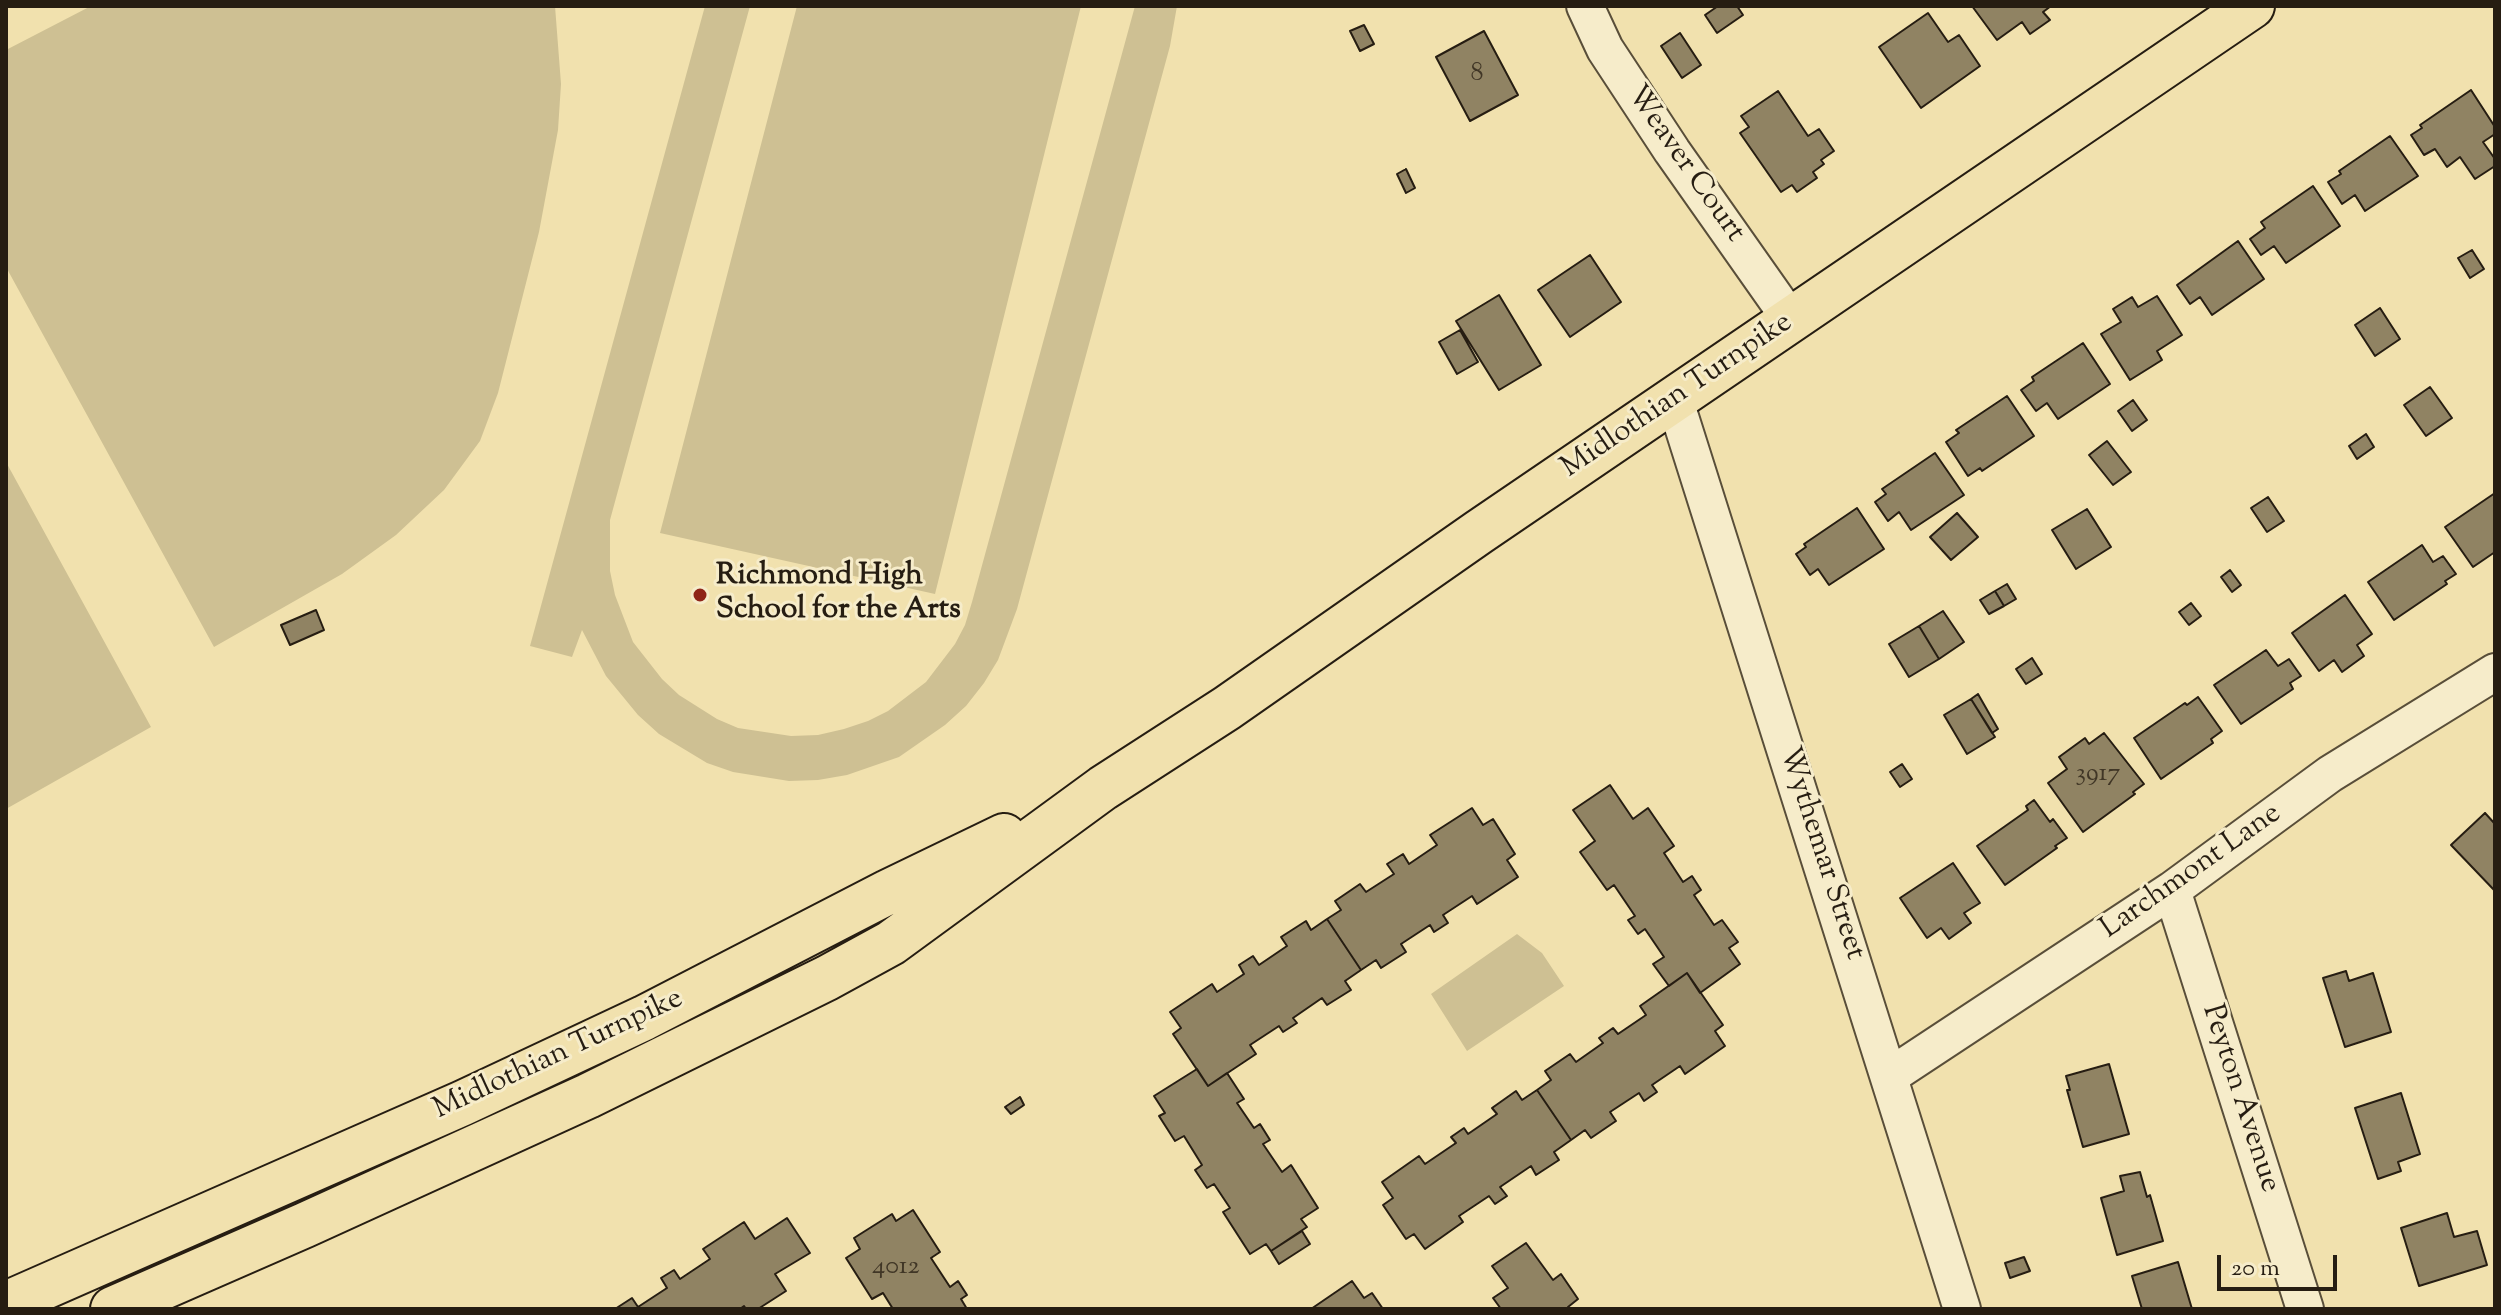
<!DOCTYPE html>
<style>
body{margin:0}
#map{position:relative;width:2501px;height:1315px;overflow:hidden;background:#f1e1ae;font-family:"Sorts Mill Goudy",serif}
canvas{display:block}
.frame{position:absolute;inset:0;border:8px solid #261d12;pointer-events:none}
.scale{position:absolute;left:2217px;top:1255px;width:120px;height:36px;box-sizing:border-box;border:4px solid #261d12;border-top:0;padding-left:10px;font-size:24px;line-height:28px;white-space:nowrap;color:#261d12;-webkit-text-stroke:6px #f6ecca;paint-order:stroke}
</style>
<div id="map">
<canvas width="2501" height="1315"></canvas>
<div class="frame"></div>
<div class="scale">20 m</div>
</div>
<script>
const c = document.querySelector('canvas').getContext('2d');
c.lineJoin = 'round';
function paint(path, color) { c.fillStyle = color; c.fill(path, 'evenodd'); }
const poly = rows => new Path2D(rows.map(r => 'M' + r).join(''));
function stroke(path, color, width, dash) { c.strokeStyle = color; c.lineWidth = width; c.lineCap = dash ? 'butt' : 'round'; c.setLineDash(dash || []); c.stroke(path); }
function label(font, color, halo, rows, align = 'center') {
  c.font = font + ' "Sorts Mill Goudy",serif'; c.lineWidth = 6; c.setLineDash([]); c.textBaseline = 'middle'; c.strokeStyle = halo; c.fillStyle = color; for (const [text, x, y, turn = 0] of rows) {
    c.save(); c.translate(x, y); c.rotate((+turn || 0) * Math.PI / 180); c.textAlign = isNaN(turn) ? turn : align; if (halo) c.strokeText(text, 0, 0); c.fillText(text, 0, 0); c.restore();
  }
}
const green = poly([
 [91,6,555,6,561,84,558,130,539,232,498,393,480,441,444,490,396,535,342,574,214,647,6,267,6,50],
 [705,6,750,6,610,520,610,571,615,595,633,642,662,679,679,695,717,719,738,728,791,736,818,735,844,729,868,721,888,711,926,682,955,644,965,625,972,602,1135,6,1177,6,1170,46,1017,609,998,660,984,683,966,706,945,725,899,757,847,775,818,780,789,781,733,772,707,763,659,734,638,715,606,676,582,630,572,657,530,646],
 [797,6,1081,6,935,594,660,533],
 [6,462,151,727,6,809],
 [1517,934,1542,953,1564,986,1467,1051,1431,994]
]);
const building = poly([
 [1718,6,1737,6,1743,15,1717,33,1705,15,1718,6],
 [1972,6,2051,6,2043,12,2050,20,2030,34,2022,22,1997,40,1972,6],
 [1928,13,1948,42,1959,35,1980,66,1921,108,1879,47,1928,13],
 [1364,25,1374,44,1360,51,1350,31,1364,25],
 [1484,31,1518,95,1470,121,1436,57,1484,31],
 [1680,33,1701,65,1682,78,1661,46,1680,33],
 [2471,90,2495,127,2495,134,2483,142,2495,159,2495,166,2475,179,2460,157,2447,167,2435,149,2424,155,2411,135,2422,128,2420,125,2471,90],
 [1778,91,1808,136,1819,129,1834,151,1821,160,1824,164,1813,172,1817,178,1797,192,1792,185,1781,192,1740,133,1749,127,1741,116,1778,91],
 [2390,136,2418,176,2365,211,2355,195,2342,204,2328,182,2341,174,2339,171,2390,136],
 [1406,169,1415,188,1406,193,1397,174,1406,169],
 [2313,186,2340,226,2286,263,2274,246,2261,255,2250,239,2265,228,2261,222,2313,186],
 [2238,241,2264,279,2212,315,2200,297,2190,304,2177,285,2238,241],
 [2472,250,2484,269,2470,278,2458,258,2472,250],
 [1590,255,1621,302,1570,337,1538,290,1590,255],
 [1499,295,1541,365,1499,390,1456,321,1499,295],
 [2157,296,2182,335,2157,351,2162,360,2130,380,2101,334,2121,322,2113,309,2132,297,2138,307,2157,296],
 [2380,308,2400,339,2375,356,2355,325,2380,308],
 [1460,330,1478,362,1457,374,1439,342,1460,330],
 [2083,343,2110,384,2058,419,2047,403,2036,411,2021,390,2034,381,2032,377,2083,343],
 [2430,387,2452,418,2426,436,2404,405,2430,387],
 [2007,396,2034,436,1982,471,1980,468,1968,476,1946,442,1959,433,1956,430,2007,396],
 [2133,400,2147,420,2132,431,2118,411,2133,400],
 [2366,434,2374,447,2357,459,2349,446,2366,434],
 [2107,441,2131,472,2113,485,2089,455,2107,441],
 [1935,453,1964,495,1911,530,1899,512,1888,521,1875,502,1886,494,1882,489,1935,453],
 [2495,493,2495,552,2473,567,2445,527,2495,493],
 [2268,497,2284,521,2267,532,2251,508,2268,497],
 [1857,508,1884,549,1829,585,1818,569,1810,575,1796,554,1806,547,1804,544,1857,508],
 [2087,509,2111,547,2076,569,2052,530,2087,509],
 [1957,513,1978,537,1951,560,1930,537,1957,513],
 [2422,545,2433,562,2443,556,2456,574,2445,581,2447,584,2394,620,2368,582,2422,545],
 [2230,570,2241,585,2232,592,2221,577,2230,570],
 [2007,584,2016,599,2004,606,1995,591,2007,584],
 [1995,591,2004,606,1989,614,1980,600,1995,591],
 [2345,595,2372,634,2357,645,2364,656,2342,672,2334,660,2319,671,2292,633,2345,595],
 [2191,603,2201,616,2189,625,2179,612,2191,603],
 [316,610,324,630,290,645,281,625,316,610],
 [1943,611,1964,642,1939,659,1919,626,1943,611],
 [1919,626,1939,659,1909,677,1889,644,1919,626],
 [2266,650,2278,666,2289,659,2301,676,2290,683,2293,689,2241,724,2214,685,2266,650],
 [2032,658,2042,674,2026,684,2016,669,2032,658],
 [1978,694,1998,729,1992,733,1971,699,1978,694],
 [2198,697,2222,731,2211,739,2213,743,2161,779,2134,738,2185,703,2187,705,2198,697],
 [1971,699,1995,737,1967,754,1944,715,1971,699],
 [2104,733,2144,784,2133,792,2135,794,2083,832,2048,783,2067,769,2059,757,2085,738,2089,744,2104,733],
 [1902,764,1912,779,1900,787,1890,772,1902,764],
 [1610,785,1633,819,1648,808,1674,846,1664,853,1683,882,1692,876,1701,890,1694,895,1714,925,1722,920,1738,942,1729,948,1740,964,1700,993,1687,973,1669,986,1653,964,1664,957,1645,929,1638,934,1628,920,1635,916,1614,885,1607,890,1580,852,1595,841,1573,810,1610,785],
 [2034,800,2050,822,2053,819,2067,838,2055,846,2057,848,2005,885,1977,846,2028,810,2026,806,2034,800],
 [1472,808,1483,825,1493,819,1515,854,1507,860,1518,877,1477,904,1472,896,1443,915,1448,923,1434,932,1430,925,1401,944,1406,952,1381,968,1376,960,1361,970,1327,919,1341,910,1335,901,1360,884,1366,892,1394,874,1387,864,1403,854,1409,864,1437,845,1430,835,1472,808],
 [2485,813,2495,824,2495,891,2451,845,2485,813],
 [1953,863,1980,903,1964,913,1971,923,1949,939,1941,928,1927,938,1900,898,1953,863],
 [1327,919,1361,970,1345,981,1351,990,1327,1005,1322,998,1293,1018,1297,1023,1283,1032,1279,1026,1250,1045,1256,1054,1208,1086,1173,1034,1181,1028,1170,1012,1212,984,1217,992,1244,974,1239,965,1253,956,1259,965,1287,946,1281,937,1306,921,1311,930,1327,919],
 [2346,971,2349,981,2373,973,2391,1032,2345,1047,2323,978,2346,971],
 [1687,973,1723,1025,1715,1031,1725,1046,1685,1074,1680,1066,1652,1085,1657,1092,1644,1101,1639,1093,1610,1112,1616,1121,1591,1138,1585,1130,1571,1140,1537,1090,1551,1080,1545,1071,1570,1054,1576,1062,1603,1043,1599,1038,1613,1028,1618,1034,1646,1015,1640,1006,1687,973],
 [2109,1064,2129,1134,2083,1147,2067,1090,2070,1090,2066,1076,2109,1064],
 [1197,1069,1208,1086,1227,1073,1244,1099,1237,1103,1254,1128,1260,1124,1270,1140,1263,1144,1282,1172,1291,1165,1318,1208,1301,1219,1307,1227,1271,1251,1266,1244,1250,1254,1223,1212,1230,1208,1214,1184,1207,1188,1195,1170,1202,1165,1184,1136,1175,1141,1159,1116,1165,1113,1154,1096,1197,1069],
 [1537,1090,1571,1140,1554,1152,1559,1160,1536,1175,1531,1166,1500,1187,1507,1196,1495,1204,1489,1196,1459,1216,1463,1222,1425,1249,1414,1234,1406,1239,1383,1205,1393,1198,1382,1182,1419,1156,1425,1164,1456,1143,1451,1137,1464,1128,1468,1134,1497,1114,1492,1108,1516,1091,1522,1100,1537,1090],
 [2401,1093,2420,1154,2398,1162,2401,1171,2378,1179,2355,1108,2401,1093],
 [1020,1097,1024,1105,1011,1114,1005,1107,1020,1097],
 [2140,1172,2147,1197,2150,1195,2163,1241,2117,1255,2101,1198,2124,1191,2120,1176,2140,1172],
 [913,1210,940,1252,931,1258,950,1287,958,1281,967,1295,961,1299,967,1309,893,1309,883,1293,872,1299,846,1258,860,1249,854,1238,892,1214,896,1221,913,1210],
 [2447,1213,2454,1237,2477,1231,2487,1265,2419,1286,2401,1228,2447,1213],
 [787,1218,810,1253,775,1274,786,1291,758,1309,746,1309,744,1306,740,1309,615,1309,632,1298,638,1307,667,1288,661,1278,674,1270,680,1279,710,1259,703,1249,744,1222,755,1239,787,1218],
 [1302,1231,1310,1244,1279,1264,1271,1251,1302,1231],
 [1526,1243,1553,1280,1561,1274,1578,1299,1568,1307,1570,1309,1501,1309,1493,1298,1508,1288,1492,1266,1526,1243],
 [2024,1257,2030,1271,2010,1278,2005,1263,2024,1257],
 [2178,1262,2192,1309,2142,1309,2132,1276,2178,1262],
 [1352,1281,1364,1298,1372,1293,1383,1309,1311,1309,1352,1281]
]);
const street = poly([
 [1585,6,1605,49,1672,151,1791,320],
 [1675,401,1962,1309],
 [2172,890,2305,1309],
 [1890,1076,2172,890,2330,774,2495,672]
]);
const primary = poly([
 [6,1304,463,1103,644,1018,888,892,1004,836],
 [113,1309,305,1225,588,1096,827,978,891,943,1103,788,1227,708,1479,532,2252,6]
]);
const markers = [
 [700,595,8,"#8f2418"]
];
const numberNames = [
 ["8",1477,76],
 ["3917",2098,776],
 ["4012",896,1269]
];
const streetNames = [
 ["Weaver Court",1684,165,55],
 ["Midlothian Turnpike",1678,397,-34],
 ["Wythemar Street",1820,854,72],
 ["Larchmont Lane",2192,873,-35],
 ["Midlothian Turnpike",559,1056,-25],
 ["Peyton Avenue",2239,1099,72]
];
const poiNames = [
 ["Richmond High",716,578],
 ["School for the Arts",716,612]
];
paint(green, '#cec093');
paint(building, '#908363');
stroke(building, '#261d12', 2);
stroke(street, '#594e39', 40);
stroke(primary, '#261d12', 48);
stroke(street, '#f6ecca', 36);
stroke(primary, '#f1e1ae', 44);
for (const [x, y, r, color] of markers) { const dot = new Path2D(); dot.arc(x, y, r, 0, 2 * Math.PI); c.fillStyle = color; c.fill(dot); stroke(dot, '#f6ecca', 3); }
label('26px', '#403626', null, numberNames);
label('30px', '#261d12', '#f6ecca', streetNames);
label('bold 30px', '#261d12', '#f6ecca', poiNames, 'left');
</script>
